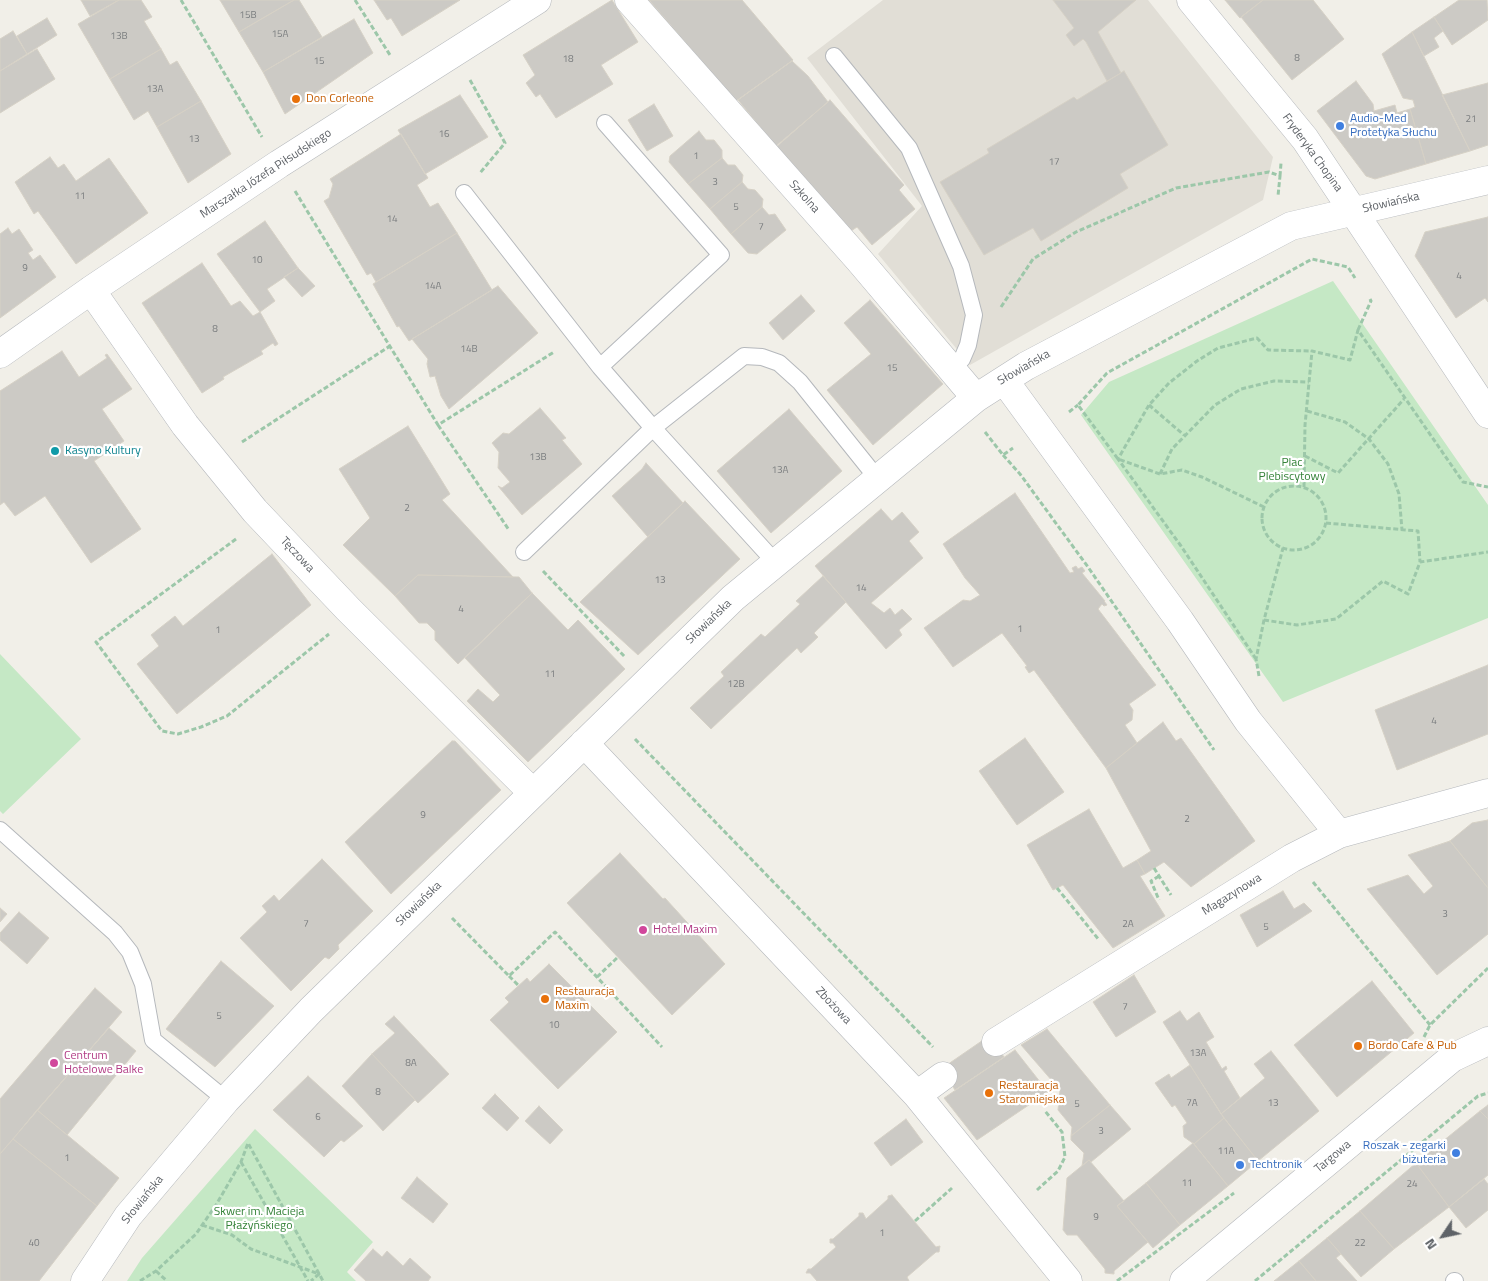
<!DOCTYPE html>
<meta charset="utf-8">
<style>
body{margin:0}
#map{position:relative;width:1488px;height:1281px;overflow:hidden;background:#f1efe8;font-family:"Titillium Web",sans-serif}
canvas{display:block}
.north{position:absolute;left:1418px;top:1211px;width:50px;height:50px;-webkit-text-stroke:4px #fff;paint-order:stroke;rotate:236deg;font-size:14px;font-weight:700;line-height:20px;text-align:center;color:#5f6368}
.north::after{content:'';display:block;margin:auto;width:18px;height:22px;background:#5f6368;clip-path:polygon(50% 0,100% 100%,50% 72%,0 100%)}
</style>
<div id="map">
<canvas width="1488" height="1281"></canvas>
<div class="north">N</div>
</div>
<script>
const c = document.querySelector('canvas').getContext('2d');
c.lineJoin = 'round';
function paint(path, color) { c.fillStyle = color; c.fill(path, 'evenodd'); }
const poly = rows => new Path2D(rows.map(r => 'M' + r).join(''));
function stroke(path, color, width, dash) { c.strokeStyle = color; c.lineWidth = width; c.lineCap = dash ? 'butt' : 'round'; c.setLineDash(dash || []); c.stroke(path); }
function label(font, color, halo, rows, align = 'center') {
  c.font = font + ' "Titillium Web",sans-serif'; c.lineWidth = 4.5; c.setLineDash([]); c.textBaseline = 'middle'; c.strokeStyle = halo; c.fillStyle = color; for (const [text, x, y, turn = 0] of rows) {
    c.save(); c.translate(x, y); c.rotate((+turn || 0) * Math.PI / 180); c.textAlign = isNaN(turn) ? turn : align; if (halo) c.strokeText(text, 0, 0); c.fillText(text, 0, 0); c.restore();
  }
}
const education = poly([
 [883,0,1148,0,1273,157,1263,200,970,365,878,254,922,206,807,58]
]);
const green = poly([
 [1333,281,1488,505,1488,618,1283,702,1081,415,1109,382],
 [0,654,81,739,3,814,0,811],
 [255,1129,373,1242,347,1272,356,1281,127,1281,142,1258]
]);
const building = poly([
 [81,0,119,0,90,16,81,0],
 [119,0,141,0,152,17,144,21,161,49,110,79,78,24,119,0],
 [220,0,294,0,239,32,220,0],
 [294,0,299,0,322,37,263,72,239,32,294,0],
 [374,0,460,0,402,36,391,18,387,20,374,0],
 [612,0,638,42,601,65,613,84,556,118,540,94,536,97,526,83,535,75,523,55,612,0],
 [649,0,742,0,793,60,736,101,649,0],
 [1053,0,1136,0,1098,32,1121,73,1107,81,1086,42,1083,39,1074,46,1066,35,1074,28,1053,0],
 [1225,0,1263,0,1240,18,1225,0],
 [1263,0,1313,0,1344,39,1292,80,1241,17,1263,0],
 [1459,0,1487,0,1488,20,1452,45,1434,17,1459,0],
 [1434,17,1443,31,1434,38,1439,47,1424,56,1412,32,1434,17],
 [47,18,57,35,27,54,17,36,47,18],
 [354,19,373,53,285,114,263,72,354,19],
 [13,31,27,54,0,71,0,39,13,31],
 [1412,32,1470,151,1426,164,1410,109,1415,107,1413,100,1403,98,1382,54,1412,32],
 [37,49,55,79,0,113,0,71,37,49],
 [161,49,170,65,177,61,201,101,157,127,148,111,134,120,110,79,161,49],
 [792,61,808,76,828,102,776,146,738,100,792,61],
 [1124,71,1168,145,1120,174,1128,188,1041,241,1033,228,984,255,940,182,989,153,987,149,1074,97,1077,100,1124,71],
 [1356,81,1373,104,1374,111,1395,105,1397,113,1410,109,1426,164,1375,179,1366,176,1317,111,1356,81],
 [1488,83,1488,145,1470,151,1442,95,1488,83],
 [460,95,488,137,425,174,398,130,460,95],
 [830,100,904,185,899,190,915,209,872,245,857,227,851,231,775,148,830,100],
 [201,101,231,154,188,183,157,127,201,101],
 [654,104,673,136,647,151,628,120,654,104],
 [699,131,706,140,714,140,722,150,722,158,688,184,669,162,670,156,699,131],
 [401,134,428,178,417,185,430,207,438,203,457,233,376,282,371,273,367,275,324,201,329,198,333,184,330,179,401,134],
 [50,157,58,168,64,164,76,181,109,158,148,213,76,264,38,211,34,214,15,182,50,157],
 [722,158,728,165,735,165,743,175,742,182,710,209,688,184,722,158],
 [742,182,748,189,755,190,763,199,762,207,731,234,710,209,742,182],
 [762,207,769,215,775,214,786,230,757,254,748,253,731,234,762,207],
 [1488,217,1488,302,1485,298,1456,318,1415,256,1425,232,1488,217],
 [265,221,298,268,267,289,275,301,260,312,217,254,265,221],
 [8,228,12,234,19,229,33,250,28,253,33,260,40,255,56,277,0,318,0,234,8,228],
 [457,233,492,290,409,341,399,326,397,327,373,284,457,233],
 [202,263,231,306,240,301,253,316,260,312,278,344,275,346,273,343,261,351,263,354,223,377,224,379,202,393,142,303,202,263],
 [298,268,315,286,302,297,284,277,298,268],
 [498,286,538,333,449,409,441,396,435,376,430,377,427,364,428,359,412,339,498,286],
 [801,295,815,311,783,340,769,323,801,295],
 [870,300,943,384,873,445,827,390,871,354,844,323,870,300],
 [62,351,79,377,107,358,105,355,107,354,132,389,102,409,124,441,94,461,141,529,91,563,45,496,15,516,4,502,0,505,0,391,62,351],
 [540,408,566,438,562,440,582,464,522,515,498,486,502,488,510,482,498,468,499,452,492,443,503,433,509,434,540,408],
 [789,409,842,471,771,533,717,471,789,409],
 [408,426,450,494,442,500,513,577,418,575,395,596,343,545,370,518,339,469,408,426],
 [646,463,683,503,648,537,612,496,642,469,646,463],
 [1015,493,1070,573,1074,572,1072,568,1076,566,1078,569,1082,567,1085,571,1082,573,1105,601,1104,601,1107,605,1104,606,1102,604,1098,609,1156,685,1129,704,1133,710,1132,720,1125,725,1137,743,1106,768,1034,670,1029,673,1025,667,1027,666,1002,633,953,667,924,628,963,600,970,601,980,595,965,578,943,544,1015,493],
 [685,501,740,559,638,655,580,602,685,501],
 [881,509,892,521,902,512,919,532,909,541,923,558,871,603,884,613,890,608,895,615,902,609,912,619,899,630,902,635,886,649,815,566,881,509],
 [272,554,311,605,177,714,137,664,159,646,151,635,175,616,183,626,272,554],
 [418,575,519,577,532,593,458,664,435,640,435,631,427,623,419,623,395,596,418,575],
 [823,576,846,602,814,633,818,637,801,653,797,648,711,729,690,708,724,676,721,672,761,634,765,637,800,604,796,601,823,576],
 [532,593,568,630,578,620,625,669,528,762,467,701,478,689,493,702,500,695,465,658,532,593],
 [1488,665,1488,734,1397,770,1375,710,1488,665],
 [1163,722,1176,741,1181,738,1255,841,1191,887,1164,862,1145,874,1137,860,1151,851,1106,768,1163,722],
 [1025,738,1064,792,1017,825,979,771,1025,738],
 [452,741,455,741,501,790,391,894,345,842,452,741],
 [1089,809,1123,868,1137,860,1145,874,1140,876,1165,916,1113,948,1063,885,1053,890,1027,845,1089,809],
 [1488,820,1488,888,1450,841,1472,823,1488,820],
 [1450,841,1488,888,1488,934,1437,975,1367,889,1408,875,1424,894,1433,886,1408,855,1450,841],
 [620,853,663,899,665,898,725,964,672,1015,567,903,620,853],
 [322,859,373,911,338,945,339,949,329,959,325,957,291,991,240,938,267,912,262,906,274,895,279,901,322,859],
 [1283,891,1294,909,1304,903,1312,911,1257,947,1240,915,1283,891],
 [0,908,7,914,0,922,0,908],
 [19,912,49,938,27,964,0,940,0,933,19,912],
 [221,961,274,1006,215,1067,166,1029,221,961],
 [549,964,617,1032,558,1089,490,1020,509,1002,505,998,527,978,530,982,549,964],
 [1134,975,1156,1012,1116,1037,1093,1002,1134,975],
 [1372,981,1414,1033,1337,1097,1294,1045,1372,981],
 [95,988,122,1012,0,1154,0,1099,95,988],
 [1180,1011,1187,1021,1199,1012,1214,1037,1206,1042,1222,1069,1226,1066,1227,1069,1224,1071,1240,1098,1221,1114,1163,1022,1180,1011],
 [394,1016,449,1074,418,1103,372,1054,395,1033,385,1024,394,1016],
 [109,1028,136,1051,67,1135,37,1110,109,1028],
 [1047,1029,1110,1105,1071,1136,1072,1127,1058,1110,1060,1090,1021,1045,1047,1029],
 [989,1036,1004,1057,955,1090,941,1069,989,1036],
 [1015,1050,1048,1092,977,1140,944,1098,1015,1050],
 [1271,1051,1319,1111,1258,1161,1221,1114,1265,1078,1254,1064,1271,1051],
 [372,1054,415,1100,383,1131,342,1086,372,1054],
 [1190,1065,1224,1118,1194,1144,1184,1137,1183,1126,1187,1123,1175,1105,1172,1107,1155,1083,1169,1074,1171,1078,1190,1065],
 [308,1076,363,1126,344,1142,341,1140,324,1157,273,1110,308,1076],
 [495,1094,519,1118,507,1131,482,1108,495,1094],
 [1110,1105,1131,1129,1091,1162,1089,1160,1082,1166,1084,1153,1071,1140,1071,1136,1110,1105],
 [1488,1105,1488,1119,1480,1111,1488,1105],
 [539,1106,563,1130,550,1144,525,1121,539,1106],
 [37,1110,119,1178,97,1206,13,1139,37,1110],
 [1480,1111,1488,1119,1488,1175,1449,1207,1416,1163,1480,1111],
 [1224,1118,1258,1161,1228,1186,1194,1144,1224,1118],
 [906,1119,923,1142,891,1166,874,1143,906,1119],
 [13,1139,97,1206,39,1281,0,1281,0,1154,13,1139],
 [1193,1143,1228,1186,1180,1225,1146,1183,1193,1143],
 [1089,1160,1124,1201,1117,1206,1148,1242,1114,1271,1114,1274,1105,1273,1105,1269,1077,1235,1067,1235,1063,1230,1067,1178,1089,1160],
 [1416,1163,1449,1207,1394,1249,1360,1211,1416,1163],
 [417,1177,448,1204,433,1223,401,1198,417,1177],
 [1484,1179,1488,1184,1488,1210,1466,1228,1449,1207,1484,1179],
 [1146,1183,1180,1225,1153,1248,1117,1206,1146,1183],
 [892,1195,936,1247,940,1246,939,1252,936,1252,907,1277,909,1281,817,1281,810,1273,806,1273,808,1269,811,1269,836,1247,833,1243,830,1243,830,1239,833,1239,859,1216,859,1213,863,1213,866,1219,888,1199,888,1196,892,1195],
 [1360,1211,1394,1249,1361,1277,1327,1238,1360,1211],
 [1327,1238,1341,1254,1336,1258,1357,1281,1316,1281,1299,1261,1327,1238],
 [373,1249,382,1257,387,1251,403,1266,410,1258,431,1277,428,1281,366,1281,354,1270,373,1249],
 [1299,1261,1316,1281,1274,1281,1299,1261]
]);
const path = poly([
 [181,0,262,137],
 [355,0,390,55],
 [470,80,505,143,480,173],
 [1280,176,1281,163],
 [295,191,438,425,554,352],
 [1001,307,1033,259,1076,232,1176,188,1269,172,1280,176,1278,196],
 [1358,330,1371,301,1370,299],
 [1149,405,1184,435],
 [1307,411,1345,422,1369,439,1388,464,1399,494,1402,530],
 [1069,412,1078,405],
 [438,425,509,530],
 [985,432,1003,455,1013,448],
 [242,442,390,346],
 [1003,455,1020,474,1088,567,1214,750],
 [1305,456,1338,473,1404,399],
 [1160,474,1172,449,1215,405,1241,389,1274,381,1309,382],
 '1262 518a32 32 0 1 1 64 0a32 32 0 1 1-64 0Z',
 [1304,487,1305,425,1312,351,1350,360,1358,330,1463,482,1488,487],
 [1264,507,1202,477,1182,470,1160,474,1118,459,1078,405,1107,373,1312,259,1348,267,1355,278],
 [1326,523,1418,531,1420,562],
 [236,539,96,642,162,731,178,734,201,727,227,716,329,634],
 [543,571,625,657],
 [1264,620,1297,625,1336,619,1383,581,1408,594,1420,562,1488,552],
 [1256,659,1181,546,1118,459,1149,405,1169,383,1197,361,1218,348,1257,338,1268,350,1312,351],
 [1259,676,1256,659,1264,620,1283,548],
 [635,739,933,1047],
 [1154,868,1171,895],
 [1159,876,1151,881,1159,900],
 [1313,882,1430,1025],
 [1057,888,1099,940],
 [452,918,509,976,555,932,662,1047],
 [509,976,519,986],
 [597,977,618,957],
 [1424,1037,1430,1025,1488,968],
 [241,1162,308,1281],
 [1037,1190,1058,1171,1065,1157,1062,1132,1045,1111],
 [915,1221,952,1188],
 [202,1225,232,1235,251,1249,319,1274,311,1281],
 [156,1271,167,1281],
 [140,1281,156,1271,196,1234,216,1205,241,1162,248,1143,323,1281],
 [1117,1281,1234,1193],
 [1255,1281,1478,1096,1488,1093]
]);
const lane = poly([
 [834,56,909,148,961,266,974,315,968,345,962,359,951,371],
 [464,193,600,367,653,428,744,356,762,357,779,363,800,382,877,478],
 [600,367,721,255,605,123],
 [524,552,653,428,775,562],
 [0,830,115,933,130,952,143,984,153,1040,226,1100],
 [1454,1281,1455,1281]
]);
const street = poly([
 [629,0,859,260,976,398],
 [1191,0,1305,139,1488,414],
 [91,290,185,425,255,511,348,609,533,793],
 [0,354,91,290,279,164,537,0],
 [1004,380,1180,621,1248,721,1339,834],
 [584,743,917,1095,1068,1281],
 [996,1042,1292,858,1339,834,1488,793],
 [917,1095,943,1076],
 [85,1281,128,1216,226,1100,311,1010,733,598,976,398,1026,366,1291,226,1488,180],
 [1184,1281,1452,1058,1488,1041]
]);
const markers = [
 [296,99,5,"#e8710a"],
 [1340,126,5,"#3f7fe0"],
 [55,451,5,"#0f9aa8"],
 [643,930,5,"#d1479c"],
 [545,999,5,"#e8710a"],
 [1358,1046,5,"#e8710a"],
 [54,1063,5,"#d1479c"],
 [989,1093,5,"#e8710a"],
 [1456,1153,5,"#3f7fe0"],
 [1240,1165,5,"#3f7fe0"]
];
const numberNames = [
 ["15B",248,16],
 ["15A",280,35],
 ["13B",119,37],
 ["8",1297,59],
 ["18",568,60],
 ["15",319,62],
 ["13A",155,90],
 ["21",1471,120],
 ["16",444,135],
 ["13",194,140],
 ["1",696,157],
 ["17",1054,163],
 ["3",715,183],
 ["11",80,197],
 ["5",736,208],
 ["14",392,220],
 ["7",761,228],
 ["10",257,261],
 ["9",25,269],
 ["4",1459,277],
 ["14A",433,287],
 ["8",215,330],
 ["14B",469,350],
 ["15",892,369],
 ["13B",538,458],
 ["13A",780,471],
 ["2",407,509],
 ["13",660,581],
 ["14",861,589],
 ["4",461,610],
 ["1",1020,630],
 ["1",218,631],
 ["11",550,675],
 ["12B",736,685],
 ["4",1434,722],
 ["9",423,816],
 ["2",1187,820],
 ["3",1445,915],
 ["7",306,925],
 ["2A",1128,925],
 ["5",1266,928],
 ["7",1125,1008],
 ["5",219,1017],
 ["10",554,1026],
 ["13A",1198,1054],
 ["8A",411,1064],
 ["8",378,1093],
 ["7A",1192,1104],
 ["13",1273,1104],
 ["5",1077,1105],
 ["6",318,1118],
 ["3",1101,1132],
 ["11A",1226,1152],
 ["1",67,1159],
 ["11",1187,1184],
 ["24",1412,1185],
 ["9",1096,1218],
 ["1",882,1234],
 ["40",34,1244],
 ["22",1360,1244]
];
const foodNames = [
 ["Don Corleone",306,99],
 ["Restauracja",555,992],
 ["Maxim",555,1006],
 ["Bordo Cafe & Pub",1368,1046],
 ["Restauracja",999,1086],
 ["Staromiejska",999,1100]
];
const shopNames = [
 ["Audio-Med",1350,119],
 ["Protetyka Słuchu",1350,133],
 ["Roszak - zegarki",1446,1146,"right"],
 ["biżuteria",1446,1160,"right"],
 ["Techtronik",1250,1165]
];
const streetNames = [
 ["Fryderyka Chopina",1312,153,54],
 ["Marszałka Józefa Piłsudskiego",266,174,-33],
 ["Szkolna",804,197,48],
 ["Słowiańska",1391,203,-13],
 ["Słowiańska",1024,368,-30],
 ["Tęczowa",297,555,47],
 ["Słowiańska",709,622,-44],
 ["Magazynowa",1232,895,-32],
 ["Słowiańska",419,904,-44],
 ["Zbożowa",833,1006,47],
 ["Targowa",1333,1157,-40],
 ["Słowiańska",143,1200,-51]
];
const cultureNames = [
 ["Kasyno Kultury",65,451]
];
const parkNames = [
 ["Plac",1292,463],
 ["Plebiscytowy",1292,477],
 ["Skwer im. Macieja",259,1212],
 ["Płażyńskiego",259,1226]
];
const hotelNames = [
 ["Hotel Maxim",653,930],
 ["Centrum",64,1056],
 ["Hotelowe Balke",64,1070]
];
paint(education, '#e1ded6');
paint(green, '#c5e8c5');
paint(building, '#cccac5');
stroke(building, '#d6d1c6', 1);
stroke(lane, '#b5b8bc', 18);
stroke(street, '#b5b8bc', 29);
stroke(path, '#9cc7a9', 3, [5, 2.5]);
stroke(lane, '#fff', 16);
stroke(street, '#fff', 28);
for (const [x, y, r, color] of markers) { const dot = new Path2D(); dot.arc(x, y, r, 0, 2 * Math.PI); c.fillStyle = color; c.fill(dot); stroke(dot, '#fff', 2); }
label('10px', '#7a7d7f', null, numberNames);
label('12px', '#c56008', '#fff', foodNames, 'left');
label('12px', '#366cbe', '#fff', shopNames, 'left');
label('12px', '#5f6368', '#fff', streetNames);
label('12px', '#0d838f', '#fff', cultureNames, 'left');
label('12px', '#348238', '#fff', parkNames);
label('12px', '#b23c85', '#fff', hotelNames, 'left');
</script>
